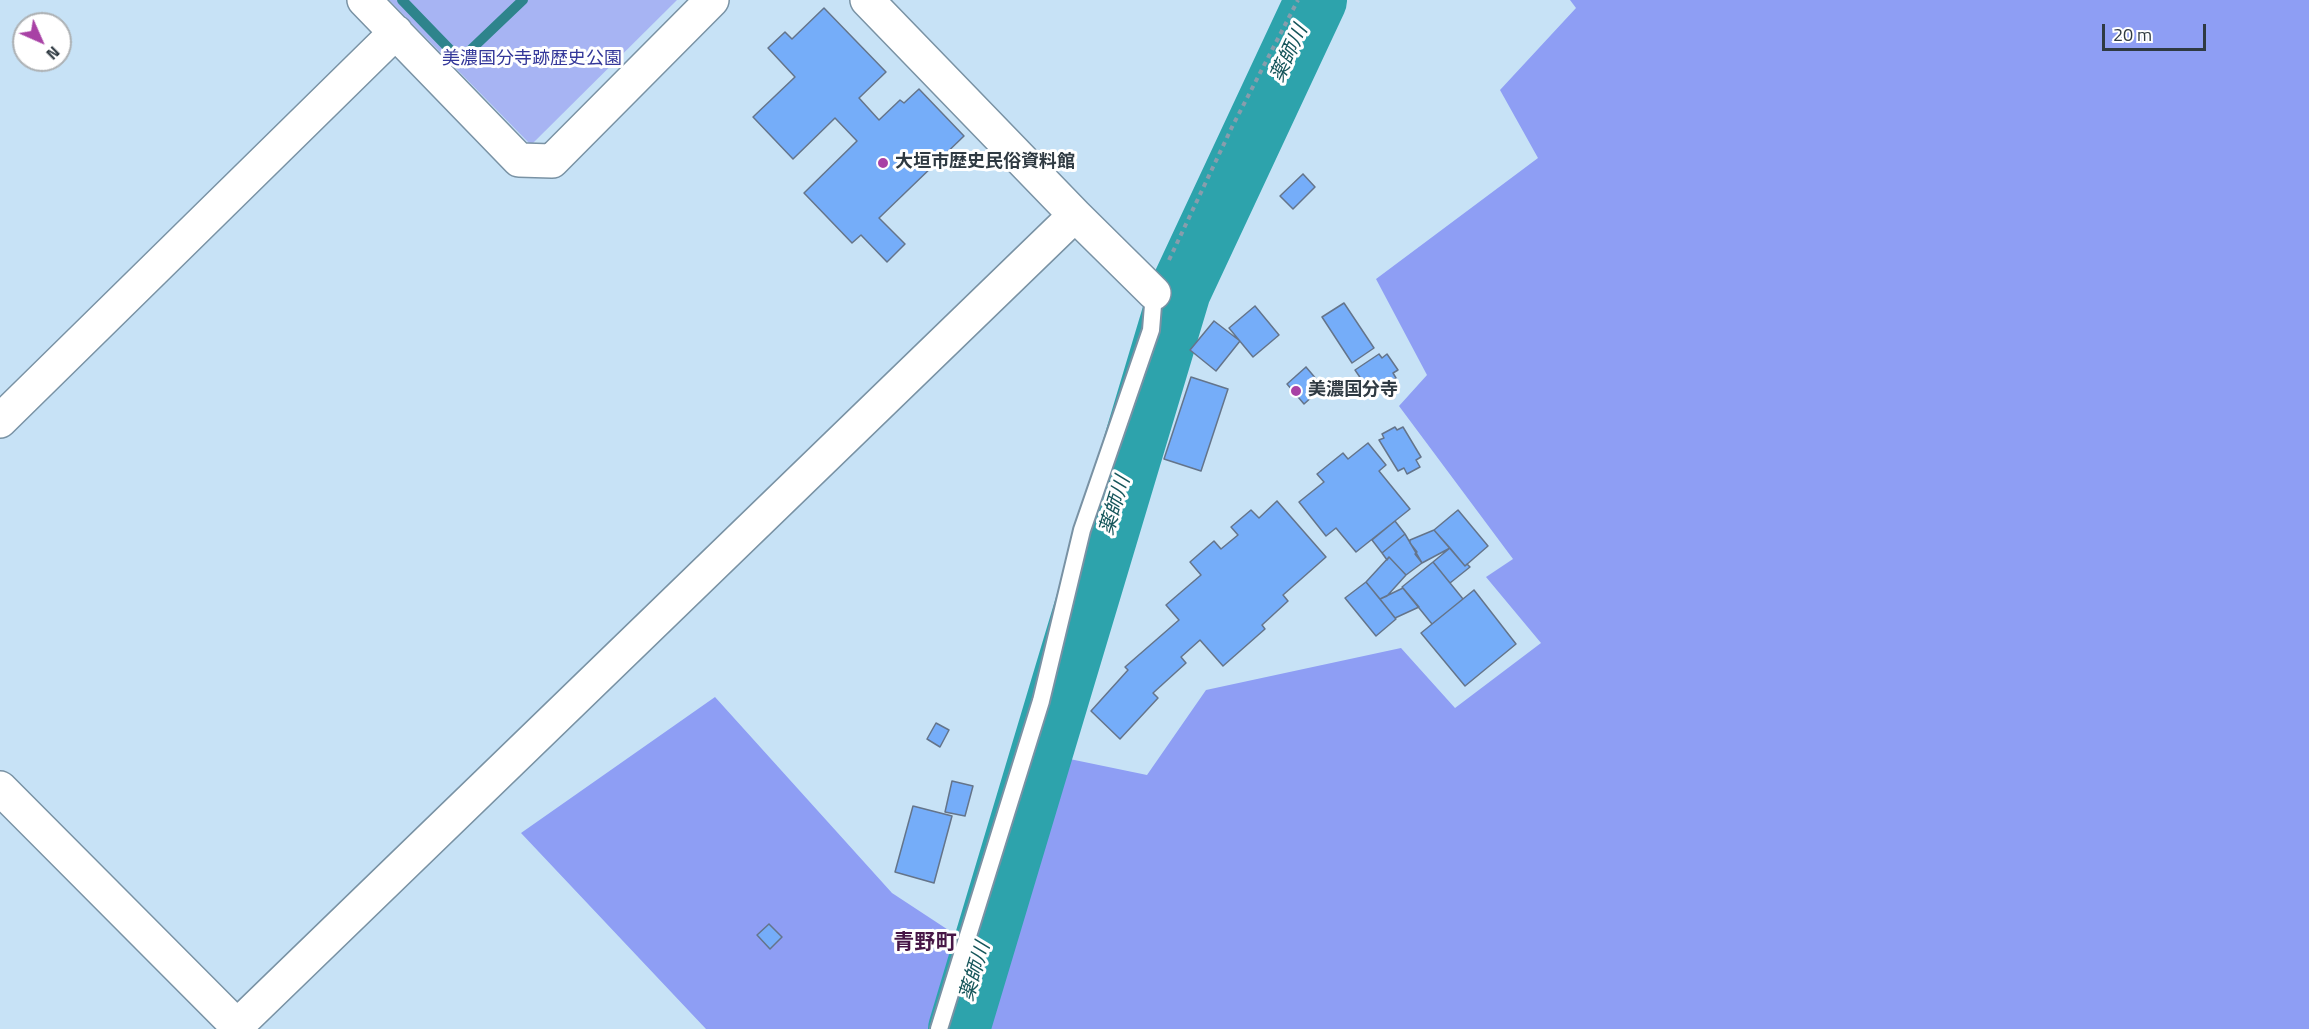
<!DOCTYPE html>
<meta charset="utf-8">
<style>
body{margin:0}
#map{position:relative;width:2309px;height:1029px;overflow:hidden;background:#c7e2f6;font-family:"Titillium Web",sans-serif}
canvas{display:block}
.north{position:absolute;left:12px;top:12px;width:60px;height:60px;box-sizing:border-box;background:#fff;border:2px solid #acb0b3;border-radius:50%;rotate:135deg;font-size:16px;font-weight:700;line-height:24px;text-align:center;color:#2f3a42}
.north::after{content:'';display:block;margin:auto;width:21px;height:27px;background:#a841a5;clip-path:polygon(50% 0,100% 100%,50% 72%,0 100%)}
.scale{position:absolute;left:2102px;top:24px;width:104px;height:27px;box-sizing:border-box;border:3px solid #2f3a42;border-top:0;padding-left:8px;font-size:18px;line-height:21px;white-space:nowrap;color:#2f3a42;-webkit-text-stroke:4px #fff;paint-order:stroke}
</style>
<div id="map">
<canvas width="2309" height="1029"></canvas>
<div class="north">N</div>
<div class="scale">20 m</div>
</div>
<script>
const c = document.querySelector('canvas').getContext('2d');
c.lineJoin = 'round';
function paint(path, color) { c.fillStyle = color; c.fill(path, 'evenodd'); }
const poly = rows => new Path2D(rows.map(r => 'M' + r).join(''));
function stroke(path, color, width, dash) { c.strokeStyle = color; c.lineWidth = width; c.lineCap = dash ? 'butt' : 'round'; c.setLineDash(dash || []); c.stroke(path); }
function label(font, color, halo, rows, align = 'center') {
  c.font = font + ' "Titillium Web","Noto Sans JP",sans-serif'; c.lineWidth = 6; c.setLineDash([]); c.textBaseline = 'middle'; c.strokeStyle = halo; c.fillStyle = color; for (const [text, x, y, turn = 0] of rows) {
    c.save(); c.translate(x, y); c.rotate((+turn || 0) * Math.PI / 180); c.textAlign = isNaN(turn) ? turn : align; if (halo) c.strokeText(text, 0, 0); c.fillText(text, 0, 0); c.restore();
  }
}
const green = poly([
 [389,0,677,0,531,145]
]);
const forest = poly([
 [1570,0,2309,0,2309,1029,706,1029,521,833,715,697,892,893,994,960,1060,757,1147,775,1206,690,1401,648,1455,708,1541,643,1486,577,1513,559,1399,406,1427,375,1376,279,1538,158,1500,90,1576,8]
]);
const stream = poly([
 [402,0,460,60,523,0]
]);
const river = poly([
 [959,1029,1180,291,1316,0]
]);
const building = poly([
 [824,8,886,72,859,98,879,120,900,100,904,103,919,89,964,136,879,218,905,244,887,262,861,235,852,243,804,193,857,141,835,118,793,159,753,117,795,77,768,48,785,32,792,39,824,8],
 [1303,174,1315,187,1293,209,1280,196,1303,174],
 [1344,303,1374,348,1352,363,1322,317,1344,303],
 [1255,306,1279,335,1253,357,1229,328,1255,306],
 [1214,321,1240,341,1216,371,1190,350,1214,321],
 [1379,354,1382,358,1387,354,1398,370,1393,373,1396,378,1372,395,1355,370,1379,354],
 [1306,367,1323,387,1304,404,1287,384,1306,367],
 [1191,377,1228,389,1201,471,1164,459,1191,377],
 [1395,427,1397,430,1403,427,1421,457,1416,460,1420,467,1407,474,1404,468,1398,471,1379,440,1384,438,1382,434,1395,427],
 [1368,443,1386,465,1379,471,1410,509,1356,552,1336,528,1326,536,1299,502,1324,482,1317,474,1343,453,1348,459,1368,443],
 [1277,501,1326,557,1283,595,1288,601,1262,625,1265,629,1223,666,1200,640,1181,657,1186,663,1153,693,1158,698,1120,739,1091,711,1128,670,1125,667,1179,620,1166,605,1201,575,1190,562,1214,541,1221,549,1238,535,1231,527,1251,510,1259,518,1277,501],
 [1458,510,1488,546,1465,566,1434,530,1458,510],
 [1395,521,1405,534,1382,553,1372,540,1395,521],
 [1434,530,1450,548,1422,563,1415,554,1417,552,1410,543,1410,540,1434,530],
 [1405,534,1422,563,1406,575,1389,557,1387,560,1382,553,1405,534],
 [1450,548,1465,566,1467,564,1470,567,1450,583,1433,562,1450,548],
 [1389,557,1406,575,1387,596,1380,599,1366,582,1389,557],
 [1433,562,1463,599,1432,624,1402,587,1433,562],
 [1366,582,1396,619,1376,636,1345,598,1366,582],
 [1403,588,1419,607,1395,618,1380,599,1403,588],
 [1474,590,1516,644,1465,686,1421,633,1474,590],
 [936,723,949,730,940,747,927,739,936,723],
 [952,781,973,786,965,816,945,812,952,781],
 [913,806,952,816,934,883,895,872,913,806],
 [769,924,782,937,770,949,757,935,769,924]
]);
const path = poly([
 [1169,260,1232,127,1298,0]
]);
const service = poly([
 [939,1029,1041,701,1082,530,1151,330,1154,293]
]);
const minor = poly([
 [364,0,519,160,552,161,712,0],
 [867,0,1075,215,1154,293],
 [0,421,396,32],
 [0,788,240,1029],
 [237,1026,1075,215]
]);
const markers = [
 [883,163,6,"#a841a5"],
 [1296,391,6,"#a841a5"]
];
const parkNames = [
 ["美濃国分寺跡歴史公園",532,60]
];
const poiNames = [
 ["大垣市歴史民俗資料館",895,163],
 ["美濃国分寺",1308,391]
];
const waterNames = [
 ["薬師川",1290,54,-65],
 ["薬師川",1116,506,-73],
 ["薬師川",976,972,-73]
];
const quarterNames = [
 ["青野町",925,944]
];
paint(green, '#a7b4f3');
paint(forest, '#8e9ef4');
stroke(stream, '#2e848c', 10);
stroke(river, '#2da3ac', 62);
paint(building, '#75adf9');
stroke(building, '#64748a', 1.5);
stroke(service, '#7992a4', 20);
stroke(minor, '#7992a4', 36);
stroke(path, '#889dac', 4, [4.5, 4.5]);
stroke(service, '#fff', 16);
stroke(minor, '#fff', 33);
for (const [x, y, r, color] of markers) { const dot = new Path2D(); dot.arc(x, y, r, 0, 2 * Math.PI); c.fillStyle = color; c.fill(dot); stroke(dot, '#fff', 2); }
label('18px', '#333799', '#fff', parkNames);
label('bold 18px', '#2f3a42', '#fff', poiNames, 'left');
label('italic 20px', '#16565b', '#fff', waterNames);
label('bold 21px', '#471646', '#fff', quarterNames);
</script>
